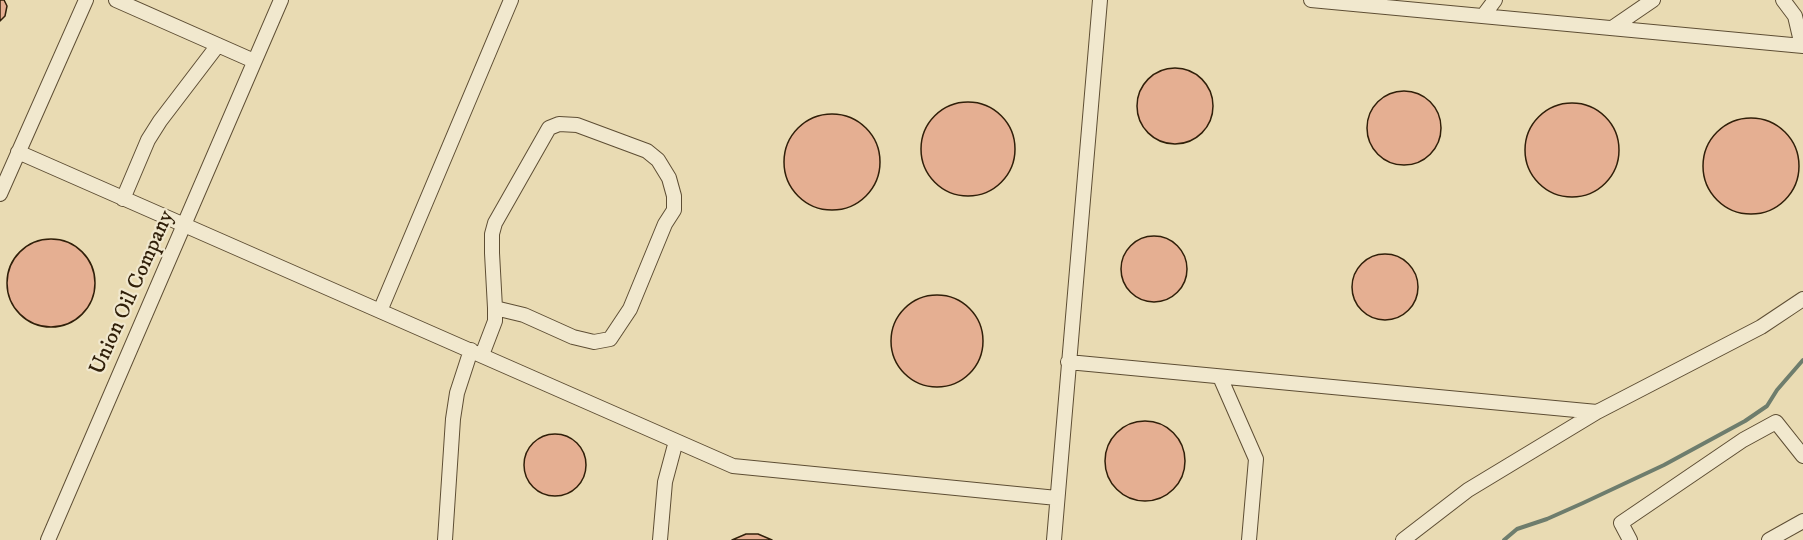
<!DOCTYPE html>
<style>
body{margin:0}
canvas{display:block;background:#e9dbb3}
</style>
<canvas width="1803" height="540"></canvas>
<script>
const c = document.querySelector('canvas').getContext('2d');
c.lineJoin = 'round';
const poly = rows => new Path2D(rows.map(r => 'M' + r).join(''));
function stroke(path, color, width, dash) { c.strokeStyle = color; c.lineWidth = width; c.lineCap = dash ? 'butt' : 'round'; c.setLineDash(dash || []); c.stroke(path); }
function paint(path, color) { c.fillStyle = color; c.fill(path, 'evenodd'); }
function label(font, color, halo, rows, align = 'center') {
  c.font = font + ' "IM FELL DW Pica",serif'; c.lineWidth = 4.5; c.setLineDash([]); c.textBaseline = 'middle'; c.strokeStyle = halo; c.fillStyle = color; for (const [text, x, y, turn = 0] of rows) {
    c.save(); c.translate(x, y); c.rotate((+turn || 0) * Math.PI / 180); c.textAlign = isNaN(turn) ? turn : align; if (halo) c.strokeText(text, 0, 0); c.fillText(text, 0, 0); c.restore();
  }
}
const stream = poly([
 [1504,540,1517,529,1547,519,1583,503,1664,465,1745,421,1767,406,1777,390,1803,360]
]);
const building = poly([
 [0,0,4,0,7,6,5,16,0,21,0,0],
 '1137 106a38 38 0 1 1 76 0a38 38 0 1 1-76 0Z',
 '1367 128a37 37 0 1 1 74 0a37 37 0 1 1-74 0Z',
 '921 149a47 47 0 1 1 94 0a47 47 0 1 1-94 0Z',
 '1525 150a47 47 0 1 1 94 0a47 47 0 1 1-94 0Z',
 '784 162a48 48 0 1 1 96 0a48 48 0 1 1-96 0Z',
 '1703 166a48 48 0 1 1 96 0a48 48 0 1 1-96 0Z',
 '1121 269a33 33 0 1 1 66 0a33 33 0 1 1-66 0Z',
 '7 283a44 44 0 1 1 88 0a44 44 0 1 1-88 0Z',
 '1352 287a33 33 0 1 1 66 0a33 33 0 1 1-66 0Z',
 '891 341a46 46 0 1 1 92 0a46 46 0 1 1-92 0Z',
 '1105 461a40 40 0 1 1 80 0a40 40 0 1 1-80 0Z',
 '524 465a31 31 0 1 1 62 0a31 31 0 1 1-62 0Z',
 [746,534,758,534,772,540,732,540,746,534]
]);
const minor = poly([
 [116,0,254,61],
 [1311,0,1803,46],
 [1783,0,1795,16,1802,46],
 [1483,16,1495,0],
 [1612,28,1653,0],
 [18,152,733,466,1057,498],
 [0,194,86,0],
 [123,199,148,140,160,121,218,45],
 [380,311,511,0],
 [482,355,495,321,495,308,492,253,492,234,495,223,549,128,559,124,577,125,647,151,658,160,669,178,674,196,674,210,665,224,630,309,610,339,594,342,573,337,524,315,495,308],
 [1068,362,1597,412,1761,327,1803,299],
 [1220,377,1256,459,1249,540],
 [48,540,281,0],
 [445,540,453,419,457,393,471,350],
 [660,540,665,482,676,441],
 [1054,540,1100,0],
 [1403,540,1468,490,1597,412],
 [1630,540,1621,523,1743,440,1776,422,1803,456],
 [1769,540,1803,521]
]);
const streetNames = [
 ["Union Oil Company",133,293,-66]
];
stroke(stream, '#6e7d6d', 4);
paint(building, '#e5af92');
stroke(building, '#301f09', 1.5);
stroke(minor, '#5e4e34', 16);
stroke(minor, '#f1e8ce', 14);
label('22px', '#301f09', '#f1e8ce', streetNames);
</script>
